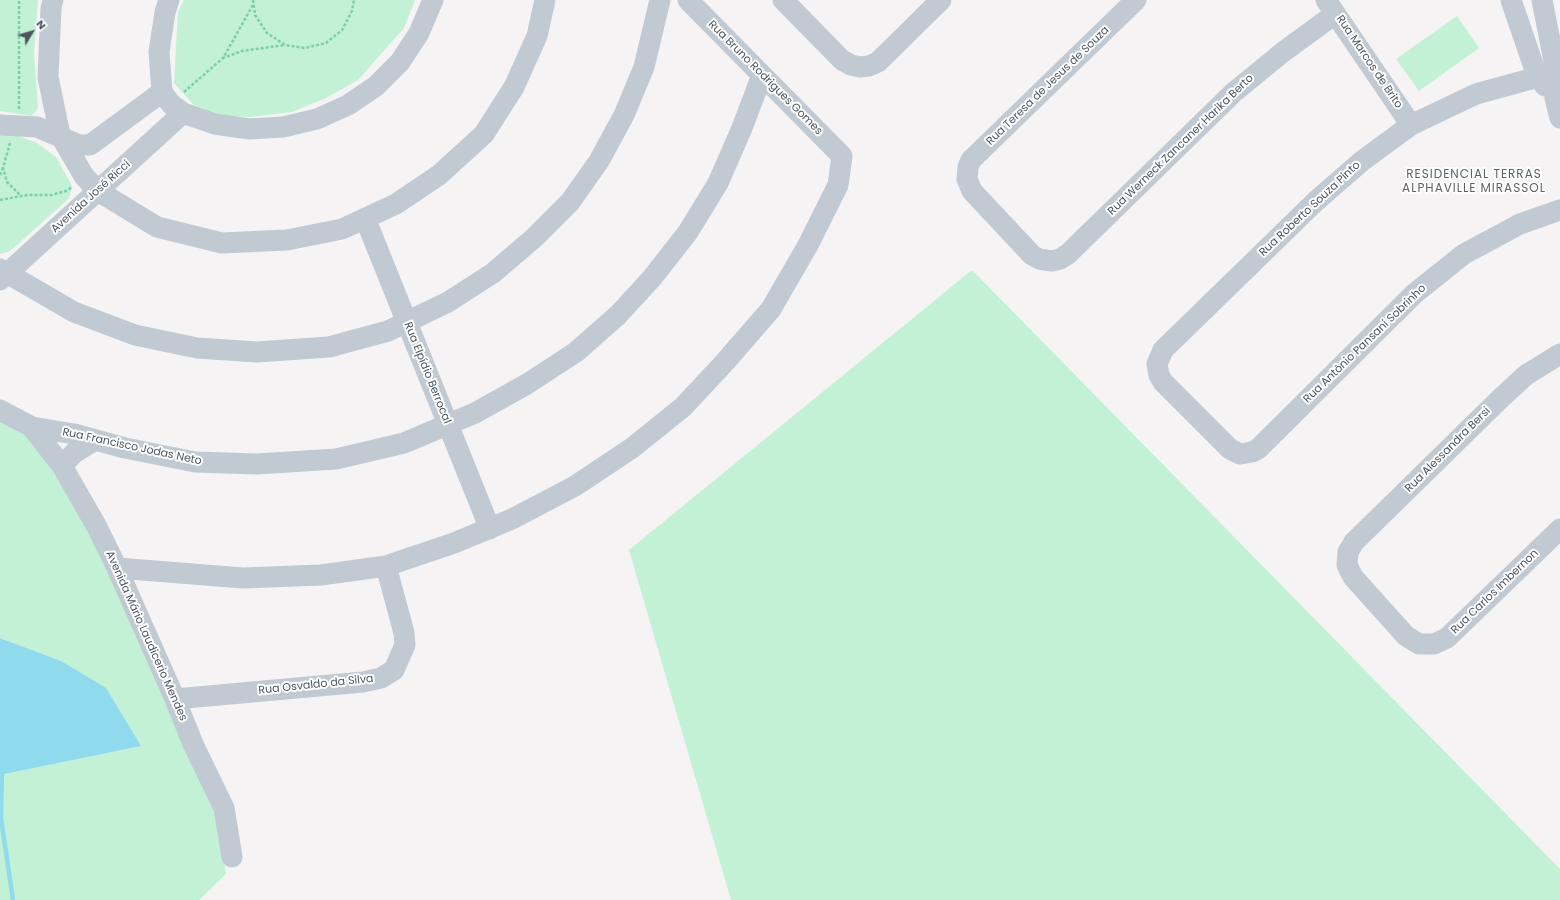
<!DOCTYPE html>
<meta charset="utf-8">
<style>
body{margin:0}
#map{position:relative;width:1560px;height:900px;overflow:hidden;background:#f5f3f3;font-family:Poppins,sans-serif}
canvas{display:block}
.north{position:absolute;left:12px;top:12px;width:40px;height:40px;-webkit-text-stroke:3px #fff;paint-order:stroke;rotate:52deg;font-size:11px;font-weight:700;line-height:16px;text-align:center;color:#4a5661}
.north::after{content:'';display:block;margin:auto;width:14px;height:18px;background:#4a5661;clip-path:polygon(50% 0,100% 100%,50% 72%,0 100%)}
</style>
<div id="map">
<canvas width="1560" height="900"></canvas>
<div class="north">N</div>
</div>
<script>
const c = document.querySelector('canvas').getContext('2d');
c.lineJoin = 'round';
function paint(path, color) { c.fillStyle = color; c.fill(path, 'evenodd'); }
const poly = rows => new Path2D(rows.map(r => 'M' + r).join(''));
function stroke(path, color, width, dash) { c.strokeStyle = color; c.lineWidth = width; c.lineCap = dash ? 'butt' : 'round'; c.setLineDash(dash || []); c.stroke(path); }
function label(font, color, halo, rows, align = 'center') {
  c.font = font + ' Poppins,sans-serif'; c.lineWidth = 4; c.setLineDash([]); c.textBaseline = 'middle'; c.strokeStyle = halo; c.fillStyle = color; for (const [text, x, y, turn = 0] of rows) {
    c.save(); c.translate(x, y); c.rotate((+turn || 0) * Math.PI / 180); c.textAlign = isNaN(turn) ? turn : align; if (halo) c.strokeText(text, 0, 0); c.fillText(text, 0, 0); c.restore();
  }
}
const green = poly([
 [0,0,38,0,34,52,38,108,32,116,0,111],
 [184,0,415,0,404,28,358,80,326,98,292,112,251,117,221,116,194,105,174,83,178,11],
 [1457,16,1479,48,1419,91,1396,59],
 [0,134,16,135,37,143,56,157,70,182,72,188,69,198,65,202,10,251,0,254],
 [972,270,1560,869,1560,900,731,900,629,550],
 [0,419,13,426,34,442,90,531,216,811,226,874,199,900,0,900,0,775,141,746,61,661,0,638]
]);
const water = poly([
 [0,638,61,661,106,688,141,746,0,775]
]);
const stream = poly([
 [2,769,1,818,13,900]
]);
const path = poly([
 [253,0,255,15,267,33,285,45,305,48,326,43,342,30,352,11,354,0],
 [253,5,223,58,242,51,285,45],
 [184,92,223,58],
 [19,109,19,0],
 [10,143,3,168,7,182,20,195],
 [0,175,3,168],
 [0,200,27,195,51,195,66,191,72,187]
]);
const minor = poly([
 [53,0,51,8,48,77,60,135,84,176,98,191,157,227,222,243,287,240,342,229,396,204,439,175,484,134,514,87,537,36,545,0],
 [169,0,165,12,159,52,162,92,171,104,183,113,215,124,249,129,283,127,317,119,348,105,376,86,400,62,419,33,433,0],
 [783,0,842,60,851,65,860,67,869,66,878,62,941,0],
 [1136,0,971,160,968,167,967,179,972,191,1032,255,1039,259,1052,261,1060,259,1068,254,1233,93,1283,52,1335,14],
 [1326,0,1411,125],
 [1511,0,1537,76,1545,86],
 [1542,0,1556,71,1555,98,1560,118],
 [1560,71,1476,94,1411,125,1362,161,1316,201,1163,350,1157,364,1159,375,1163,382,1230,449,1240,454,1252,452,1258,449,1414,294,1464,254,1520,224,1560,210],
 [0,125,37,127,79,145,90,145,162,92],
 [365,218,490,529],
 [0,269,74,312,135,335,197,348,257,352,329,347,388,331,448,302,493,273,534,238,570,202,599,161,624,115,644,67,660,0],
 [0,280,183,113],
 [1560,354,1526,375,1501,398,1354,542,1348,552,1347,565,1353,577,1406,636,1419,644,1434,644,1447,638,1560,529],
 [0,410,32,427,74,434,125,448,195,462,257,464,336,459,404,443,475,413,527,384,576,352,618,315,652,278,688,232,718,183,742,128,762,75],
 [32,427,62,466,97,527,117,568,175,699,193,744,224,808,232,857],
 [62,466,74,453,95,440],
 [117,568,243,578,321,575,386,566,454,543,512,519,575,486,632,448,683,407,725,362,771,309,808,245,838,185,842,156,688,0],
 [175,699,363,682,381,678,394,670,405,645,404,633,386,566]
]);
const streetNames = [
 ["Rua Marcos de Brito",1369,62,56],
 ["Rua Bruno Rodrigues Gomes",765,78,45],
 ["Rua Teresa de Jesus de Souza",1048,86,-44],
 ["Rua Werneck Zancaner Harika Berto",1181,145,-44],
 ["Avenida José Ricci",91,197,-42],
 ["Rua Roberto Souza Pinto",1310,209,-43],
 ["Rua Antônio Pansani Sobrinho",1365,344,-44],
 ["Rua Elpídio Berrocal",427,373,68],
 ["Rua Francisco Jodas Neto",132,447,12],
 ["Rua Alessandra Bersi",1448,450,-45],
 ["Rua Carlos Imbernon",1495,592,-44],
 ["Avenida Mário Laudicerio Mendes",146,636,66],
 ["Rua Osvaldo da Silva",316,685,-6]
];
const neighbourhoodNames = [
 ["RESIDENCIAL TERRAS",1474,175],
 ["ALPHAVILLE MIRASSOL",1474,189]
];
paint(green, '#c3f1d5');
paint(water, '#90daee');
stroke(stream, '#90daee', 4.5);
stroke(path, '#7ad0a6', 2.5, [3, 2]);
stroke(minor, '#c1cad2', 21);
label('11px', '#4a5661', '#fff', streetNames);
c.letterSpacing = '1px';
label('12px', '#5f6368', '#fff', neighbourhoodNames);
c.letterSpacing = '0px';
</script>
